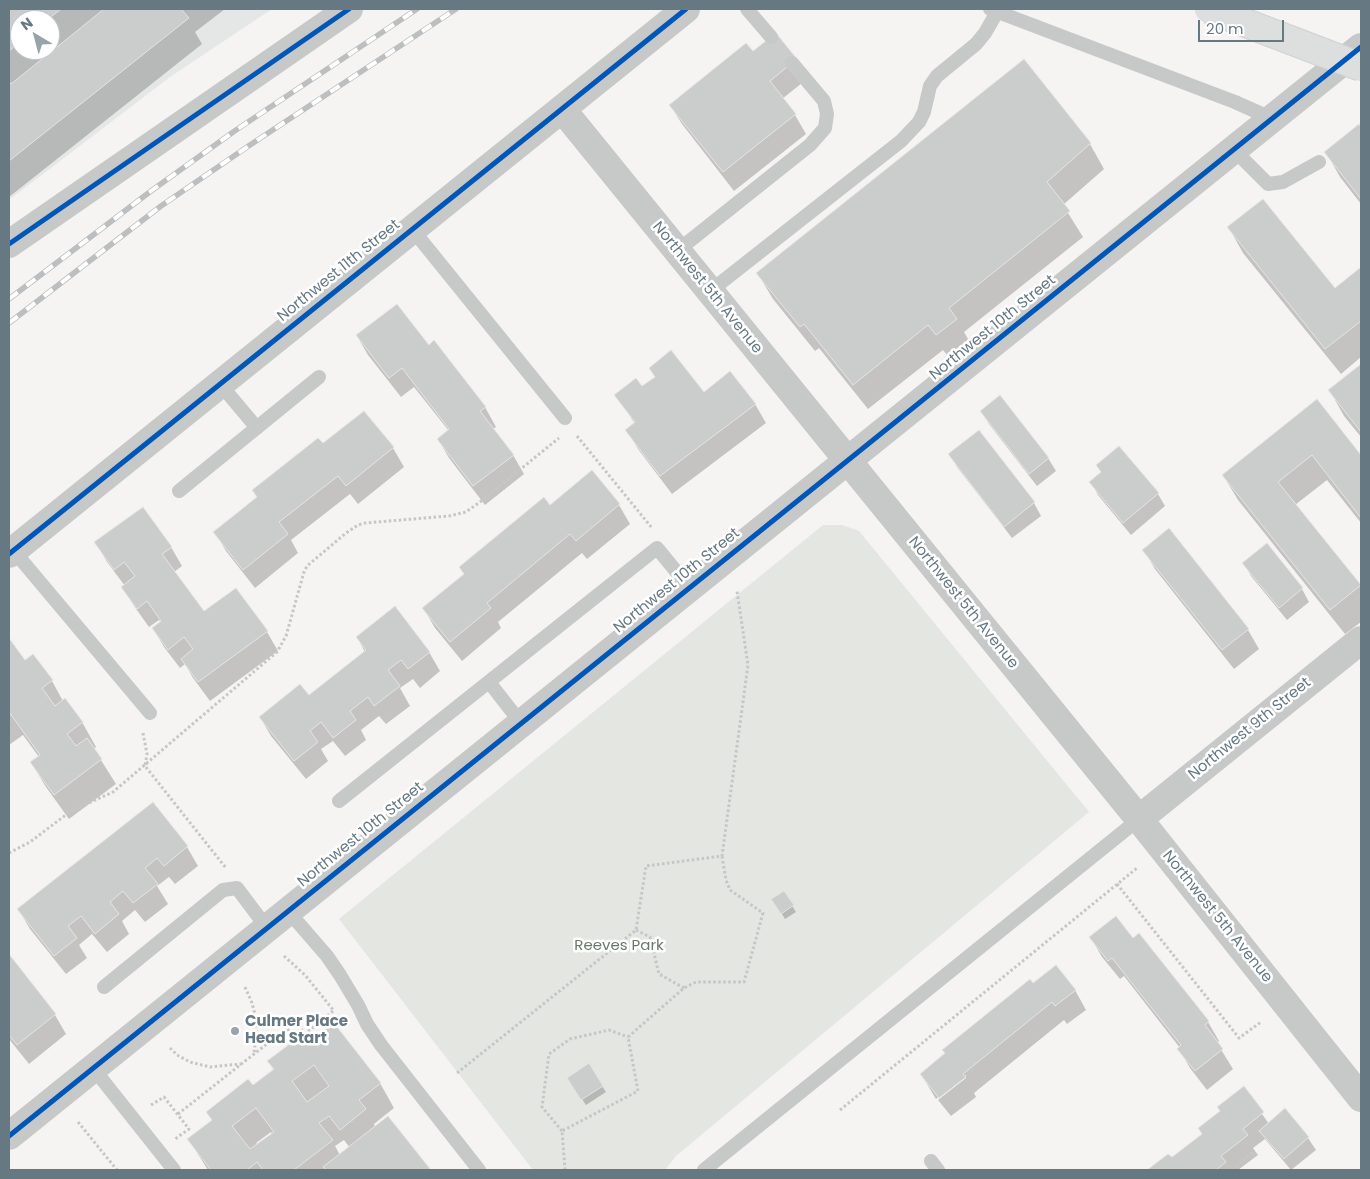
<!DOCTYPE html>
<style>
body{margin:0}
#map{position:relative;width:1370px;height:1179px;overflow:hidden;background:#f5f4f3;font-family:Poppins,sans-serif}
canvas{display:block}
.frame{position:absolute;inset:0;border:10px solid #667882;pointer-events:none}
.north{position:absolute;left:10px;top:10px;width:50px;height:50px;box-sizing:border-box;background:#fff;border:1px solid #c2c9cd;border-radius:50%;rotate:323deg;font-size:14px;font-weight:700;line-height:20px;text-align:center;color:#667882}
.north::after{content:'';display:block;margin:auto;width:18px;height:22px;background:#98a3aa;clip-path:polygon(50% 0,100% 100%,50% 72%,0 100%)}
.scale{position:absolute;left:1198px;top:20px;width:86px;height:22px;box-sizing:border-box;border:2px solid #667882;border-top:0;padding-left:6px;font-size:15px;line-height:18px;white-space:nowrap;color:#667882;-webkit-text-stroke:4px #fff;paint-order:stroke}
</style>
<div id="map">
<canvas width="1370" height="1179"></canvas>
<div class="frame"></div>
<div class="north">N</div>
<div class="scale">20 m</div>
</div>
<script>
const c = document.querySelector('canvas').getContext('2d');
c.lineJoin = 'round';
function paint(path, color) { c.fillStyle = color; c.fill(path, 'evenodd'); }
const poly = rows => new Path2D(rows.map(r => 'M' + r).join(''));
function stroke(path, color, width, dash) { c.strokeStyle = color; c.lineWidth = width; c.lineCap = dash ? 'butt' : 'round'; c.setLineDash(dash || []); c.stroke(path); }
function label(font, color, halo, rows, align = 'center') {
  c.font = font + ' Poppins,sans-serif'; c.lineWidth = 5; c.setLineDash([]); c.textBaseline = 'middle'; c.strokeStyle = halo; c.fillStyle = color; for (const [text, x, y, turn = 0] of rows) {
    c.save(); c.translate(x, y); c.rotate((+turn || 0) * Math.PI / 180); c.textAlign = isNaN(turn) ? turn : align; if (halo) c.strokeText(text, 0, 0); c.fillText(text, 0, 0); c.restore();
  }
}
const built = poly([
 [9,9,272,9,170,77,9,200],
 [20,20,50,20,50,50,20,50]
]);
const green = poly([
 [823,525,842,525,859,531,1089,812,676,1156,665,1170,533,1170,339,919]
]);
const shadow = poly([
 [9,9,225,9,195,32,202,44,9,197],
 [20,20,50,20,50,50,20,50],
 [776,35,807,79,782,99,795,115,806,134,734,191,682,124,670,105,753,53],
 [1358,126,1361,130,1361,204,1340,177,1326,152],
 [1090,144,1104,169,1063,205,1083,237,964,332,971,344,951,360,943,350,868,409,819,348,815,351,773,299,758,274],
 [1229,228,1335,290,1361,269,1361,357,1341,374,1243,253],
 [357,336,429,346,485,407,496,427,493,429,513,455,524,474,485,505,449,458,438,439,449,431,414,387,401,397,368,355],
 [1361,366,1361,437,1344,416,1330,391],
 [642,388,755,404,766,423,672,494,638,449,627,430,635,424,616,395],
 [1317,401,1361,457,1361,523,1327,480,1295,505,1361,588,1361,622,1345,634,1238,500,1223,475],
 [981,411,1048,458,1056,471,1037,486,989,424],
 [364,412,393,448,404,467,358,504,350,494,291,540,298,553,255,588,226,551,215,532],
 [979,432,1034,503,1041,516,1012,538,957,467,950,454],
 [1102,473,1158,494,1165,506,1131,535,1098,495,1091,482],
 [619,505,630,524,587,559,582,553,498,622,501,628,462,661,435,628,424,609,550,506],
 [1169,530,1248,630,1259,649,1234,669,1155,569,1144,550],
 [96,543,171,547,182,566,174,572,204,613,267,632,278,651,210,701,193,678,185,664,180,668,164,647,153,628,161,622,159,620,149,627,134,606,123,587,125,586,107,562],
 [1267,545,1302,589,1309,602,1287,620,1251,576,1244,563],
 [357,637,429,652,440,671,420,688,413,679,400,688,410,706,386,724,379,716,361,730,366,740,345,756,333,741,321,749,328,761,306,779,271,736,260,717,308,696,365,652],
 [9,641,24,662,52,681,63,701,82,722,96,747,94,749,116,784,69,819,46,787,31,762,39,757,23,735,9,745],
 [153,804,187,847,198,866,175,884,169,877,157,886,168,904,145,922,135,910,122,921,129,934,107,952,92,934,79,945,87,958,66,974,30,929,19,910],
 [784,893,796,912,785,919,773,899],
 [1091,938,1133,940,1208,1022,1219,1041,1217,1043,1233,1069,1207,1090,1190,1068,1179,1049,1180,1048,1124,976,1120,979,1102,957],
 [9,956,55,1015,66,1034,29,1064,9,1039],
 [1033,985,1075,990,1086,1010,1067,1024,1064,1020,974,1093,976,1097,951,1116,938,1100,966,1078,966,1075,936,1099,921,1074],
 [309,1044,380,1083,394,1108,374,1124,375,1127,387,1118,430,1170,208,1170,189,1140,213,1121,207,1112,252,1087,274,1071,269,1062],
 [271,1132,272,1134,258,1145,256,1143],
 [344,1140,350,1148,340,1155,335,1146],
 [588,1065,606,1092,586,1105,572,1084],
 [1244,1088,1269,1124,1308,1138,1316,1150,1291,1170,1265,1139,1253,1148,1258,1155,1238,1170,1149,1170,1168,1155,1172,1159,1203,1135,1222,1111]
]);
const building = poly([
 [9,9,61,9,47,20,20,20,20,42,9,51,9,9],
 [104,9,181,9,189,18,9,161,9,81,11,84,104,9],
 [776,33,797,59,770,81,796,114,723,172,669,105,746,43,753,51,776,33],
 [1024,59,1091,143,1047,182,1070,211,949,308,957,319,936,335,928,325,853,385,804,324,800,327,756,273,1024,59],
 [1359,124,1361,128,1361,199,1324,152,1359,124],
 [1263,199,1335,288,1361,267,1361,321,1325,349,1227,227,1263,199],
 [397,304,429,345,434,340,486,407,480,411,514,455,473,486,437,439,449,429,402,368,389,378,356,335,397,304],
 [671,350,704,392,730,371,756,404,660,476,625,430,635,422,614,395,636,378,642,386,655,377,649,368,671,350],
 [1361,364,1361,432,1328,390,1361,364],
 [1000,395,1049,458,1029,474,980,411,1000,395],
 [1317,399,1361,455,1361,518,1312,455,1278,482,1361,585,1330,610,1222,475,1317,399],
 [364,411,394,447,346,486,338,476,279,522,288,534,243,570,213,532,257,497,252,490,318,438,323,443,364,411],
 [979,430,1035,502,1004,527,948,454,979,430],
 [1119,446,1159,493,1123,523,1089,482,1101,472,1096,465,1119,446],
 [592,470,620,504,576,541,570,534,487,603,491,608,450,642,422,608,464,574,459,567,544,497,550,505,592,470],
 [143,507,172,547,162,554,204,611,236,588,268,631,198,682,181,659,193,649,184,637,168,650,152,628,161,621,147,601,137,609,121,587,135,576,124,562,114,570,94,542,143,507],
 [1169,528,1249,629,1222,650,1142,550,1169,528],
 [1267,543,1303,588,1279,608,1242,563,1267,543],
 [395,606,430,652,408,669,401,660,388,670,400,686,374,706,368,697,350,711,356,720,333,738,321,722,310,731,318,742,294,761,259,717,300,684,309,695,366,650,356,637,395,606],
 [9,638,25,660,33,654,53,680,42,688,55,706,65,698,83,722,67,734,76,746,87,738,102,759,54,795,30,762,40,755,9,712,9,638],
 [153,802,188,846,164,866,157,858,145,868,158,884,133,903,123,891,110,902,119,914,95,934,81,916,68,926,77,938,54,956,17,909,153,802],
 [784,891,794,905,781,914,771,899,784,891],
 [1116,916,1133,938,1139,933,1209,1021,1205,1025,1223,1049,1195,1071,1177,1049,1181,1045,1112,958,1108,961,1089,937,1116,916],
 [9,954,56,1014,17,1045,9,1035,9,954],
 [1056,965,1076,990,1055,1006,1052,1002,963,1074,966,1077,939,1098,920,1074,945,1053,942,1050,1030,979,1033,983,1056,965],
 [334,1023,381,1083,359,1100,366,1109,340,1130,329,1116,319,1123,333,1140,294,1170,263,1170,257,1162,247,1170,211,1170,187,1139,212,1120,206,1112,248,1079,253,1085,274,1069,267,1061,303,1034,309,1042,334,1023],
 [314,1065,329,1086,307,1102,292,1081,314,1065],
 [256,1108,274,1132,250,1149,232,1126,256,1108],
 [589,1063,603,1086,581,1100,567,1078,589,1063],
 [1244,1086,1264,1112,1243,1129,1248,1135,1221,1156,1226,1162,1216,1170,1147,1170,1168,1154,1172,1157,1202,1134,1198,1128,1220,1111,1217,1107,1244,1086],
 [1285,1108,1309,1137,1284,1159,1259,1131,1285,1108],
 [388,1116,431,1170,326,1170,323,1167,388,1116]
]);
const path = poly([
 [577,436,652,528],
 [143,733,147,754,145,766,226,868],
 [9,853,30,842,71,811,113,792,277,652,286,636,304,572,307,566,346,533,358,525,365,523,449,516,466,512,480,502,559,438],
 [1117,884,1239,1038,1261,1022],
 [636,930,650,937,659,974,684,988],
 [284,956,305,975,334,1011],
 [245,987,252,1003,257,1022,254,1054],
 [170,1048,177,1055,190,1062,210,1067,241,1064],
 [457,1073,636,930,646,866,722,856,748,665,737,591],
 [151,1105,164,1097,189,1129,175,1139],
 [840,1110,1137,868],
 [178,1114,287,1028,292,1036,301,1029,305,1034,333,1011],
 [78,1122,117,1170],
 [562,1131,542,1107,549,1054,570,1039,609,1030,628,1037],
 [565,1170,562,1131,638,1091,628,1037,684,988,696,982,744,982,763,913,730,890,726,880,722,856],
 [1231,1170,1254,1152]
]);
const service = poly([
 [747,9,771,37],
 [990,9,1235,102,1273,119],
 [1234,150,1268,184,1283,182,1319,162],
 [412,229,565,418],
 [677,251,810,145,825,128,827,114,824,101,792,63],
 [709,292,901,141,919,122,924,112,930,86,937,76,976,44,985,33,997,12],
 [220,384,257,428],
 [179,491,319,377],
 [13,550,150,713],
 [489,682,521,723],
 [339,801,657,548,689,587],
 [288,911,327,956,340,975,358,1005,367,1024,381,1045,479,1170],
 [104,987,223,890,237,888,267,928],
 [93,1068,174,1170],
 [931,1161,938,1170],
 [704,1170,1139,819]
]);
const minor = poly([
 [562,109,1139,819,1361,1098],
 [9,244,349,9],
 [1139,819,1361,640]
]);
const tertiary = poly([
 [9,554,686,9],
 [9,1136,1361,47]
]);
const rail = poly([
 [9,299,151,191,236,130,417,9],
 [9,323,161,206,250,145,456,9]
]);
const motorwayBridge = poly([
 [1209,9,1361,67]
]);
const cycleway = poly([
 [9,244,349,9],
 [9,554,686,9],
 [9,1136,1361,47]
]);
const markers = [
 [235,1031,5,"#98a3aa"]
];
const streetNames = [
 ["Northwest 11th Street",339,271,-39],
 ["Northwest 5th Avenue",707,288,51],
 ["Northwest 10th Street",993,328,-39],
 ["Northwest 10th Street",677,581,-39],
 ["Northwest 5th Avenue",963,603,51],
 ["Northwest 9th Street",1250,729,-39],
 ["Northwest 10th Street",361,835,-39],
 ["Northwest 5th Avenue",1217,917,51]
];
const parkNames = [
 ["Reeves Park",619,946]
];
const poiNames = [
 ["Culmer Place",245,1022],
 ["Head Start",245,1039]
];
paint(built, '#e5e6e6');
paint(green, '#e3e6e1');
paint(shadow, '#0003');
paint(building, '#cbcccc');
stroke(building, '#e4e4e3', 1);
stroke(path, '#c5c6c7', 3, [2.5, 2.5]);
stroke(service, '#c7c8c8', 14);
stroke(minor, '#c7c8c8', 28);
stroke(tertiary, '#c7c8c8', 28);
stroke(rail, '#bcbebf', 5.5);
stroke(rail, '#fff', 4, [11]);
stroke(motorwayBridge, '#d0d1d1', 30, []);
stroke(motorwayBridge, '#dddede', 28);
stroke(cycleway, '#0057b8', 5);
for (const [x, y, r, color] of markers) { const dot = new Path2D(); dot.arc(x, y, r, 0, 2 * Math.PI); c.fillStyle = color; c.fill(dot); stroke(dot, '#fff', 2); }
label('15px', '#667882', '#fff', streetNames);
label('15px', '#6a7965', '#fff', parkNames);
label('bold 15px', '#667882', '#fff', poiNames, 'left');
</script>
